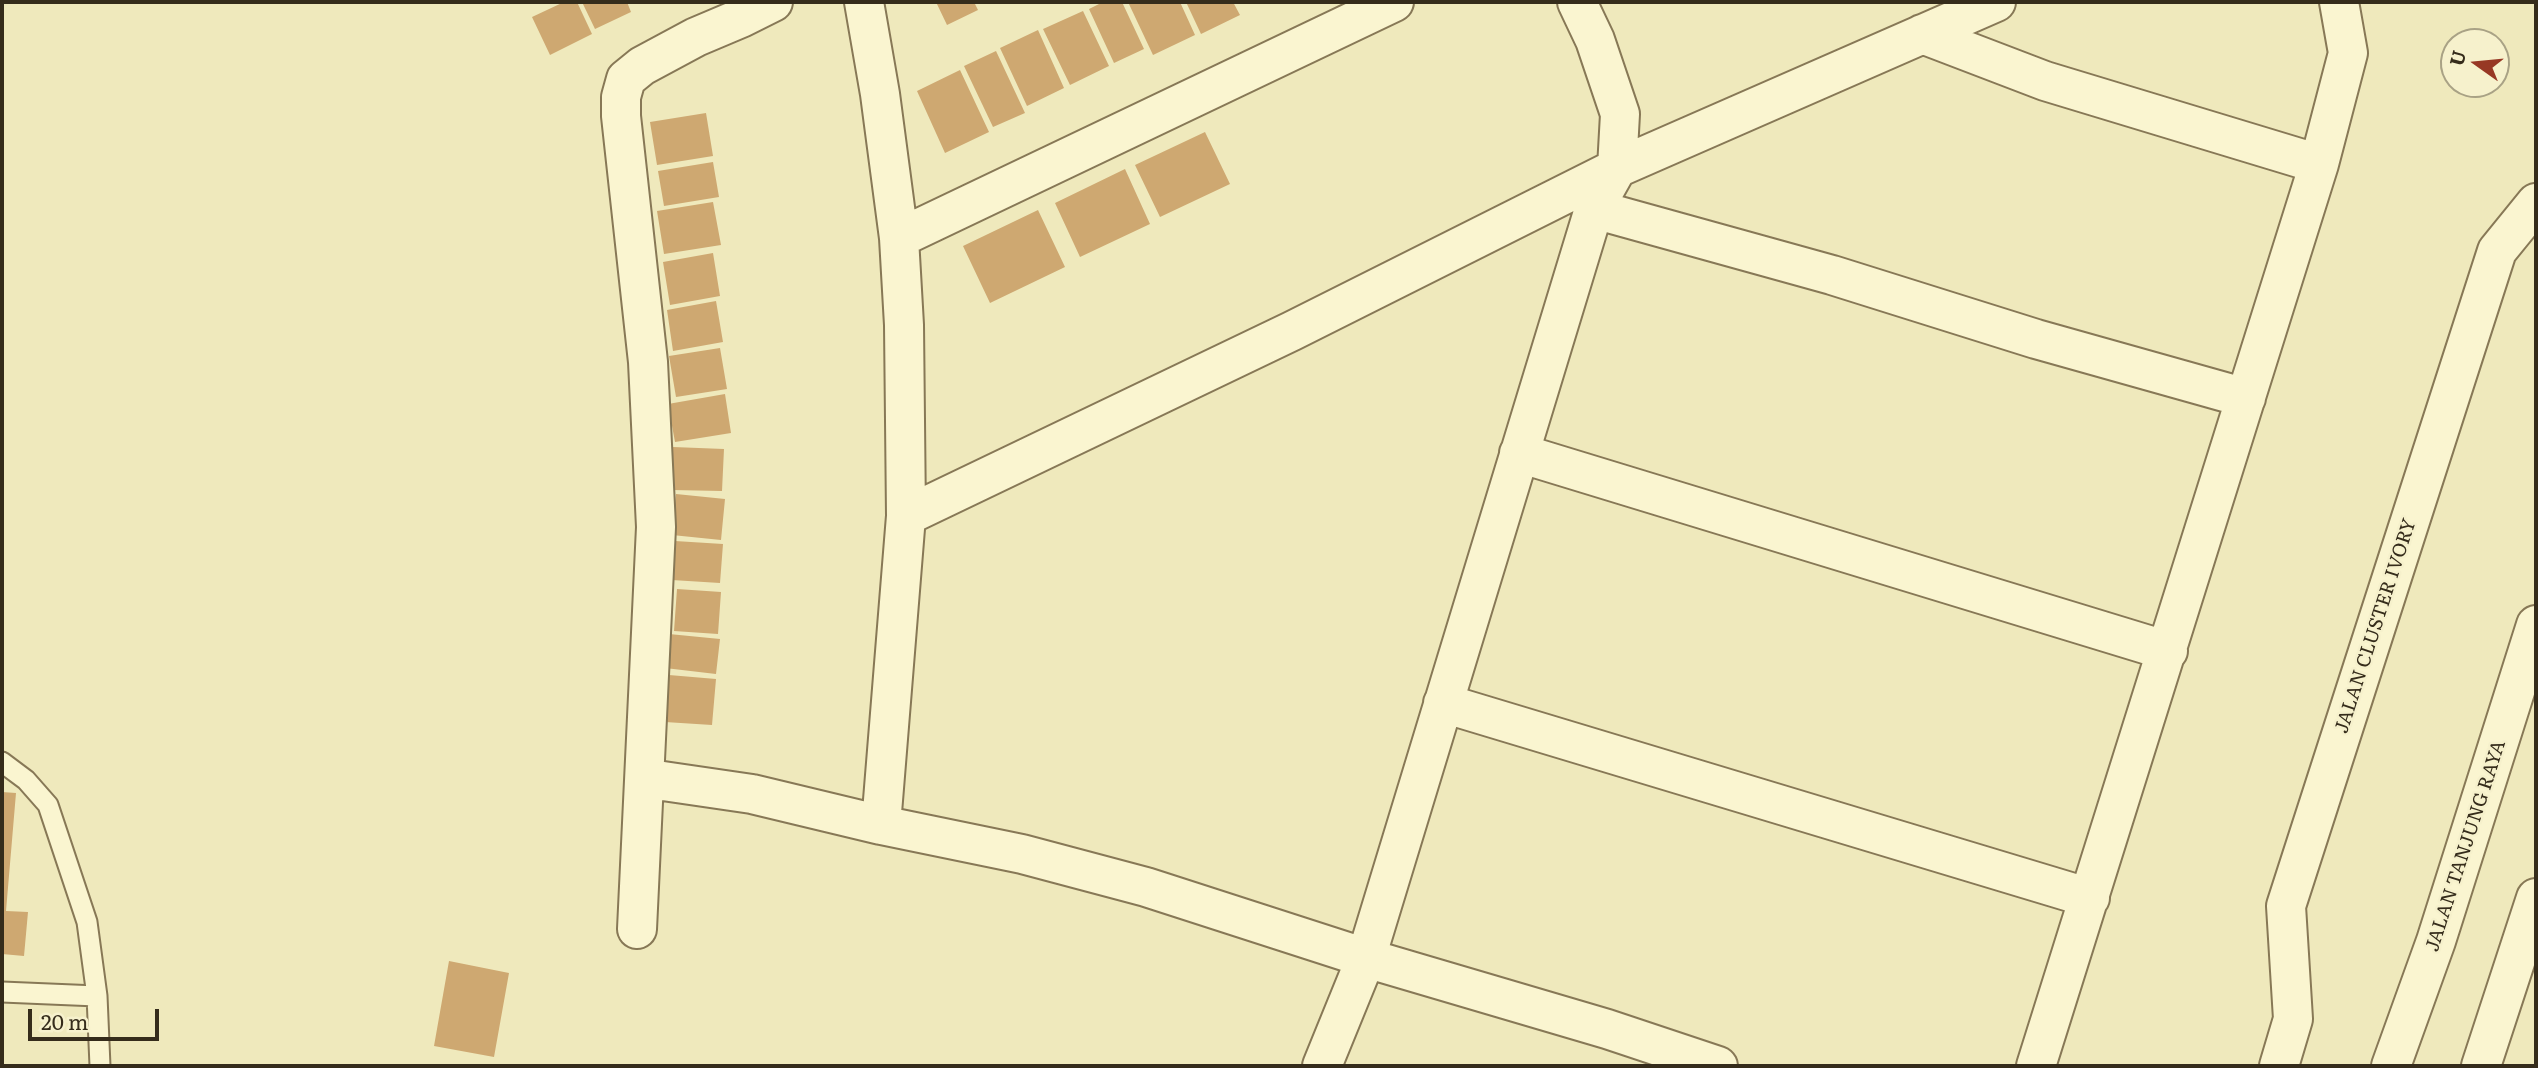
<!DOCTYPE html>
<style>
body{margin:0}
#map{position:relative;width:2538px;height:1068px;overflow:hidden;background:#efe9bc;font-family:Literata,serif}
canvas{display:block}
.frame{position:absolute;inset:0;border:4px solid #352c1b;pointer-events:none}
.north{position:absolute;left:2440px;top:28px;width:70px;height:70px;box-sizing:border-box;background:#f6f1cc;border:2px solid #a9a285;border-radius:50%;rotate:285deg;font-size:19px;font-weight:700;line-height:28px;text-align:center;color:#352c1b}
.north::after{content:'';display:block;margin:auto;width:24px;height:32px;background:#973824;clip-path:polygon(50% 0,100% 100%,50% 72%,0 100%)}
.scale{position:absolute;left:28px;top:1009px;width:131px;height:32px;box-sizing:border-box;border:4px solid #352c1b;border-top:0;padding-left:9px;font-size:21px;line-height:24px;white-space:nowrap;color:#352c1b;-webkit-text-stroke:5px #f6f1cc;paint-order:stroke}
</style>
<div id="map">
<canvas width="2538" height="1068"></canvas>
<div class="frame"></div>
<div class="north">U</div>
<div class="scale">20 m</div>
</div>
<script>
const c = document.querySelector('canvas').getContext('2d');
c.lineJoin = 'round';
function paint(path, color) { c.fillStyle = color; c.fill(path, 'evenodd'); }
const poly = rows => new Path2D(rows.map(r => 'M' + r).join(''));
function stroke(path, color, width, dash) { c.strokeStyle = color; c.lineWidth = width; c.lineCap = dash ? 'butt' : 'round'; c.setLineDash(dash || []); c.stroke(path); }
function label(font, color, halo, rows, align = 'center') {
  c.font = font + ' Literata,serif'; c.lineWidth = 5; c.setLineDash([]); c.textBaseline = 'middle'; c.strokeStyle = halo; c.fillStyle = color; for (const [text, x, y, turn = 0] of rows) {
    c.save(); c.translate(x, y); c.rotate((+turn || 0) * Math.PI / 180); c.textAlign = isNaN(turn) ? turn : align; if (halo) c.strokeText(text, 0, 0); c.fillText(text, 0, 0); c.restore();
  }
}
const building = poly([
 [564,2,577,2,592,34,550,55,532,17],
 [582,2,627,2,631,12,595,29],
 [936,2,974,2,978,10,947,25],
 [1103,2,1122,2,1144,49,1114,63,1089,9],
 [1128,2,1180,2,1195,35,1153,55],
 [1186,2,1233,2,1240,15,1201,34],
 [1083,11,1109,66,1070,85,1043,29],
 [1038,30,1064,88,1027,106,1000,48],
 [996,51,1025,113,993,127,964,66],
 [960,70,989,132,945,153,917,91],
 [706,113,713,156,657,165,650,122],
 [1205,132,1230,184,1160,217,1135,165],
 [713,162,719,197,664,206,658,171],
 [1125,169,1150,224,1080,257,1055,203],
 [713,202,721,245,664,254,657,211],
 [1038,210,1065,267,990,303,963,246],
 [713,253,720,296,670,305,663,262],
 [716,301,723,342,673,351,667,310],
 [720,348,727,389,676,397,669,356],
 [725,394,731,433,675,442,668,404],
 [673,447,724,449,722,491,672,490],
 [676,494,725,499,721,540,672,535],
 [675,541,723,544,720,583,672,580],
 [677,589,721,592,718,634,674,631],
 [669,634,720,639,716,674,665,668],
 [669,675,716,679,712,725,665,722],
 [2,792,16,793,6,911,28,912,24,956,2,954],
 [449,961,509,973,494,1057,434,1046]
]);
const service = poly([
 [2,762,26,780,48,805,87,922,97,996],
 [2,992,97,996,100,1066]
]);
const minor = poly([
 [864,2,880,94,899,238,904,325,906,516,881,825],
 [1922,34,2045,81,2319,164],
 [1594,209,1832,275,2036,339,2246,398],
 [899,238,1394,2],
 [1519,453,2168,651],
 [906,516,1292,331,1617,168,1996,2],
 [1443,703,2090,898],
 [646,780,663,781,752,794,881,825,1022,854,1146,887,1366,958,1607,1029,1718,1066],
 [637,929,656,527,648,362,621,116,621,97,626,79,642,66,696,37,741,18,773,2],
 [1322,1066,1366,958,1594,209,1617,168,1620,114,1595,40,1577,2],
 [2036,1066,2319,164,2348,53,2339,2],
 [2279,1066,2293,1019,2286,906,2497,251,2536,203],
 [2391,1066,2436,941,2536,625],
 [2481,1066,2536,898]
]);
const streetNames = [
 ["JALAN CLUSTER IVORY",2376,626,-72],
 ["JALAN TANJUNG RAYA",2466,846,-72]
];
paint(building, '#cea871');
stroke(service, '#877856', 23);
stroke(minor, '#877856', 42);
stroke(service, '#faf5d0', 19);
stroke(minor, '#faf5d0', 38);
label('19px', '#352c1b', '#f6f1cc', streetNames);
</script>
